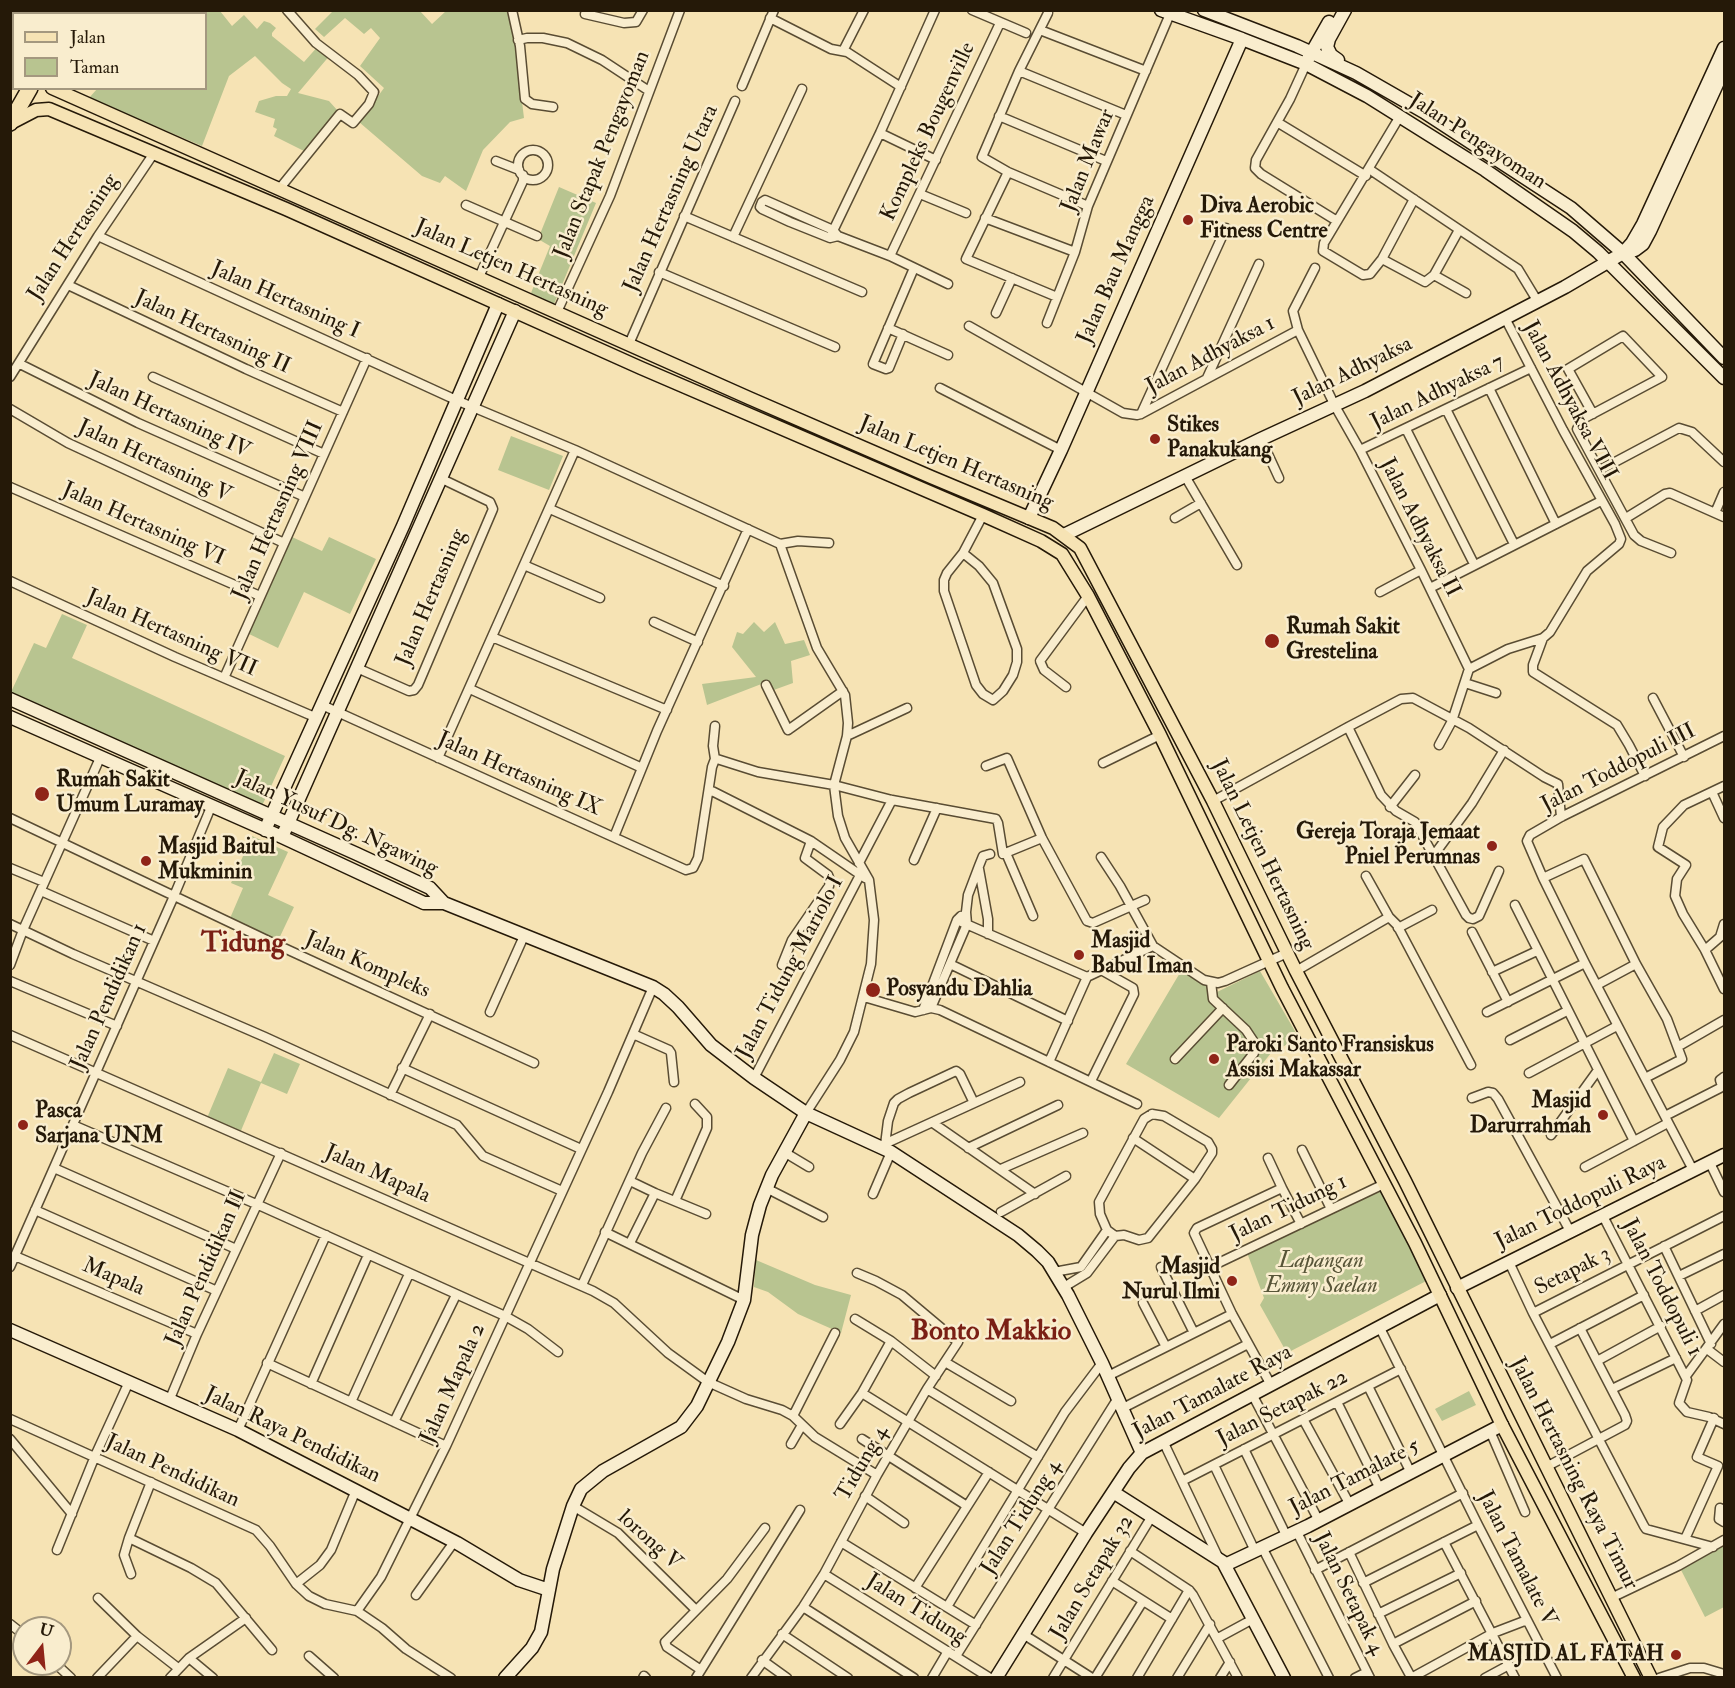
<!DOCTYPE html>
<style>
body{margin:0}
#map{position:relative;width:1735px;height:1688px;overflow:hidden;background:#f6e3b4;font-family:"IM FELL Double Pica",serif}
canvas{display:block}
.frame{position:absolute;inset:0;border:12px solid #251908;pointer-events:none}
.legend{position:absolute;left:12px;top:12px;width:195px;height:78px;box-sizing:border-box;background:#f9edce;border:2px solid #a4987f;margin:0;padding:8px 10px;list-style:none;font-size:18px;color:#251908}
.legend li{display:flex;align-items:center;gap:12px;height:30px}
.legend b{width:30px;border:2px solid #a4987f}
.north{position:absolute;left:12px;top:1616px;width:60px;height:60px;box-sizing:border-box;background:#f9edce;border:2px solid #a4987f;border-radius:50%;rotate:16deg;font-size:16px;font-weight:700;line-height:24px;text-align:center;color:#251908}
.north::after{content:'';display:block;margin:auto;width:21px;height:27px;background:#8f2418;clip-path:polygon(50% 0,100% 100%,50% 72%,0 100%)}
</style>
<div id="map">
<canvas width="1735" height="1688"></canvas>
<div class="frame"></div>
<ul class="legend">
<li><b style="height:8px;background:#f6e3b4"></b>Jalan</li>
<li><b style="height:16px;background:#b8c490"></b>Taman</li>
</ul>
<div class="north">U</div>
</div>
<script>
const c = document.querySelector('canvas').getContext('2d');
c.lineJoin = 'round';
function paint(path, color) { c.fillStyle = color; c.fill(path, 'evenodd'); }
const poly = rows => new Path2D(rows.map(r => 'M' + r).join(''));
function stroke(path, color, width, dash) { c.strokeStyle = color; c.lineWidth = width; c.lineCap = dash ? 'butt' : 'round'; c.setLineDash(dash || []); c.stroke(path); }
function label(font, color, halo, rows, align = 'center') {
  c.font = font + ' "IM FELL Double Pica",serif'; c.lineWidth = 5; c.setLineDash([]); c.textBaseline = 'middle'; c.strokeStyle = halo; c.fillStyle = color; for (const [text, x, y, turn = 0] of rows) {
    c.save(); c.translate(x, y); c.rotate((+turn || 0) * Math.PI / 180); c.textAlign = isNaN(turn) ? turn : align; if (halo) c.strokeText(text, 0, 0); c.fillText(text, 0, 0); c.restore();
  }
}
const green = poly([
 [169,11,220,11,232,26,244,15,257,29,264,21,270,23,276,28,272,33,272,36,304,62,319,45,331,54,298,93,329,101,338,111,304,151,274,136,277,129,273,127,275,119,255,112,259,101,276,96,287,96,291,89,282,83,255,56,229,76,202,146,89,98,97,89,206,88,206,14,165,13],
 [333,11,420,11,432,24,446,11,511,11,524,118,510,122,483,150,466,191,445,176,440,183,422,176,359,122,384,88,360,66,380,38,371,28,364,34,345,18,324,37,315,29],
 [559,187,596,203,554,304,531,293,550,246,538,239],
 [511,436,563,456,549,490,498,470],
 [290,536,322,551,329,537,376,559,350,614,304,592,278,648,245,632],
 [62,614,87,625,72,658,285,756,261,808,11,692,34,643,46,648],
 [754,622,764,632,775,622,785,644,804,640,810,655,791,661,793,683,771,691,764,683,707,705,702,684,756,677,732,647,737,632,743,634],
 [252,836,288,852,268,895,294,907,276,945,228,923,243,888,231,883],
 [1181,971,1217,992,1260,971,1299,1038,1271,1053,1219,1118,1126,1064],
 [274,1053,300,1064,287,1094,261,1083,240,1133,207,1118,228,1068,261,1082],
 [1384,1184,1432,1278,1287,1353,1260,1305,1264,1298,1246,1250],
 [756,1260,815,1285,851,1295,841,1333,798,1314,768,1292,754,1287],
 [1469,1391,1476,1405,1442,1421,1435,1409],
 [1724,1543,1724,1607,1705,1617,1680,1568]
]);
const street = poly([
 [512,10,520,46,525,99,532,104,553,107],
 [972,10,1026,33],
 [1048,13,1019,71,982,157,1008,172,1088,206],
 [585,14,624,23,636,22,643,10],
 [770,18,831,49,847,52,901,87],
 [1040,30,1146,71],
 [518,40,527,38,543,38,567,43,602,60,649,91],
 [843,51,864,10],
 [1306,64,1290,99,1256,160,1255,168,1261,174,1337,221],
 [1019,71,1126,115],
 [742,86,774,10],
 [999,116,1106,161],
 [1400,116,1324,243,1323,251,1363,275,1370,274,1382,259,1414,199],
 [1277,122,1366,176],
 [880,133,936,160],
 '518 165a15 15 0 1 1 30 0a15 15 0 1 1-30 0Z',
 [496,161,519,170],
 [1369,169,1518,269,1538,302],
 [1008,172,966,259,1057,297],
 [280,188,340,114,353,123,369,104,374,92,358,75,316,43,287,10],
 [920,194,966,213],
 [466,205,537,236],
 [684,216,862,292],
 [985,218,1075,252],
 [832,233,880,133,935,10],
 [98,236,456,400,575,450,780,544,798,541,829,543],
 [838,236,830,238,790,222,762,209,760,207,762,202,765,200,833,230,838,236,890,256,948,284],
 [733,237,802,89],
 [890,256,1000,23],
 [1382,259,1425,282,1434,275,1459,230],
 [1315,268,1293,311,1298,330,1335,406,1360,450,1421,570,1469,669],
 [659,272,835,347],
 [1434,275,1466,293],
 [479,277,523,181,523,175],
 [68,285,246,369,343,412],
 [557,312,610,196,680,10],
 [996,313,1012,278],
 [1047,323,1075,252,1088,206,1170,14],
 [969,326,1123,413,1137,415,1141,414,1298,330],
 [888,328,948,355],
 [903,334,889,368,886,369,873,364,914,268],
 [629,344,735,101],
 [20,364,138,423,305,497],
 [10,377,98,236,154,153],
 [153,377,324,454],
 [1207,378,1259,264],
 [940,388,1061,450],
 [1489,388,1556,524],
 [10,409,68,443,284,543],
 [1446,409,1514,544],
 [1141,414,1226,228],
 [1593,414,1568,369,1623,336,1662,377,1583,419,1577,429,1634,535,1641,541,1671,553],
 [1406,429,1474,564],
 [1261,439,1279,478],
 [1360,450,1531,368],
 [1600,470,1679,428,1692,432,1724,462],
 [1185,476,1237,565],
 [10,487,260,596],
 [550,509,724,586],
 [1715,513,1724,492],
 [1175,518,1201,503],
 [1626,518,1665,494,1670,493,1724,517],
 [780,544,817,648,845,695,848,723,847,736,834,785,835,793,838,816,845,838,869,880,874,920,871,964,854,1032,840,1060,806,1113],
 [963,553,979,566,993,583,1017,649,1017,662,1013,675,1003,691,993,700,983,694,976,685,944,591,944,580,947,573,963,553,983,515],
 [524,565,600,598],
 [10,581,175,657,317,718],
 [1430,588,1601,501],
 [1380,592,1421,570],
 [654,622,698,642],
 [492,637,667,710],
 [1543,638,1533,665,1533,672,1617,725,1629,745,1645,776],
 [357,668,409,691,414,690,418,685,493,509,490,502,442,479],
 [1469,669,1508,649,1543,638,1550,632,1587,571,1619,544,1621,539,1615,524,1563,430,1505,318],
 [224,678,367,358],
 [1465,683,1496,693],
 [766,685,788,730,843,691],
 [1066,687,1044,670,1040,661,1088,596],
 [470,689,642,768],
 [1653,698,1684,757],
 [322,705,686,870,693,868,698,858,712,767,715,759,717,759,758,772,834,785,892,800,996,819,998,823,1003,854,1042,838],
 [1348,727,1381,795,1396,811,1415,822,1466,915,1469,918,1473,919,1479,916,1499,871],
 [847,736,907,708],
 [1439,745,1452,721,1469,669],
 [438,758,575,450],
 [715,759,713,746,715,726],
 [1103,763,1160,735],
 [986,766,1007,758,1042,838,1087,921,1093,923,1145,900],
 [1724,786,1684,805,1663,827,1658,847,1686,865,1677,879,1675,896,1683,914,1705,950,1724,989],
 [710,790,811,841,865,878],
 [1712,792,1724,818],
 [1213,801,1348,727,1401,699,1413,698,1469,728,1544,777,1558,784,1561,817],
 [1390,807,1415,775],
 [10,818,271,942,534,1063],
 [614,837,657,731,748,529],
 [1006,853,1033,916],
 [1434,855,1472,803,1504,750],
 [1101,857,1120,886,1153,946,1204,980,1218,983,1225,981,1287,953],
 [914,860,937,808],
 [859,863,892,800],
 [10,868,44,882],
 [979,869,988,919,988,934],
 [1366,876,1389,917],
 [1543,878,1584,859,1636,964,1667,1019,1682,1059,1645,1078],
 [41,891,154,941],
 [1515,905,1634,1141],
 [957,920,1087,977],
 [10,924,73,954,265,1037,457,1125,483,1156,562,1191],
 [1398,928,1432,910],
 [1472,932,1508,1002],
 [1705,950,1720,937,1724,924],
 [950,964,1068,1021],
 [10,965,23,930,100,758],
 [782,965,792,940,829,886,830,880,828,875,805,858,811,841],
 [1296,971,1389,917,1397,925,1471,1065],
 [1492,972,1537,951],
 [10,981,117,1026],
 [1211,982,1213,999,1246,1030,1254,1042,1254,1053,1229,1085],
 [1597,985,1636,964],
 [864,997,915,1012,931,1008,940,1010,1137,1104],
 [931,1008,967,924,966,912,968,895,979,866,983,856,990,854],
 [923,1010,957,920,961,916],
 [490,1012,524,936],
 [1487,1012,1585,963],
 [633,1034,669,1050,671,1053,674,1082],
 [10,1035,593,1291,614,1303,668,1353,708,1382,746,1399,782,1410,793,1416,815,1437,877,1475],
 [1510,1040,1567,1011],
 [1679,1046,1724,1020],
 [1175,1059,1223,1008],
 [1049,1062,1087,977,1153,946],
 [402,1068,581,1149],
 [1529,1073,1617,1026],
 [754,1078,860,875],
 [1091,1081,1134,994,1133,988,1103,971],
 [390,1095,430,1014],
 [1472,1098,1488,1092,1493,1093,1498,1099,1570,1231],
 [1152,1114,1164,1116,1208,1142,1212,1149,1212,1153,1195,1179,1148,1238,1139,1240,1124,1235,1115,1236,1107,1230,1100,1214,1099,1202,1144,1119,1152,1114],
 [1665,1116,1720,1088,1722,1086,1720,1080,1724,1077],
 [933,1123,1035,1194],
 [73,1125,263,1207,505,1316,528,1329,558,1352],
 [1551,1135,1598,1070],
 [1133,1138,1195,1179],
 [885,1145,888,1121,894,1103,898,1099,909,1093,956,1071,960,1074,974,1103],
 [880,1146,1020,1082],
 [968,1148,1058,1105],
 [1302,1150,1331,1209],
 [784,1152,809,1167],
 [1268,1158,1282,1188],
 [1710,1163,1724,1192],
 [1585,1167,1668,1123],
 [54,1168,236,1249],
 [1001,1169,1083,1133],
 [1693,1170,1585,963,1543,878,1527,841,1530,835,1561,817,1724,736],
 [630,1181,655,1193],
 [766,1188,823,1217],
 [873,1194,891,1152],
 [675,1201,707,1128,707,1117,695,1104],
 [35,1210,217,1291],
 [1001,1212,1066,1176],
 [1603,1216,1687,1380,1679,1403,1687,1412,1709,1417,1724,1424],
 [605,1232,744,1300],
 [630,1243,655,1193,706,1214],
 [1664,1246,1711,1344],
 [15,1256,197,1334],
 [1509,1262,1533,1313,1644,1526,1646,1529,1713,1547],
 [10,1267,174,896,211,807],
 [1161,1267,1194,1333],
 [1210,1267,1384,1184],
 [1054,1272,1081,1267,1107,1230],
 [1679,1276,1724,1254],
 [582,1285,642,1153,666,1108],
 [1064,1287,1087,1273,1115,1236],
 [1143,1303,1166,1347],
 [1695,1311,1724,1295],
 [1533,1313,1724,1216],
 [855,1319,891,1341,936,1376],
 [1380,1328,1478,1525,1557,1678],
 [1580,1328,1597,1361],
 [1550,1344,1644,1295],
 [1707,1349,1724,1362],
 [945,1362,1011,1401],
 [267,1363,446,1446],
 [1108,1376,1232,1314],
 [1686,1376,1724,1324],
 [311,1384,368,1255],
 [1271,1385,1232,1314,1194,1233,1197,1228,1282,1188,1301,1224],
 [1368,1386,1411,1473],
 [927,1389,1038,1457],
 [1612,1389,1676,1358],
 [862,1393,1086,1533],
 [1252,1394,1319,1521],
 [169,1401,197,1334,281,1153],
 [351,1402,409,1274],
 [1337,1402,1380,1489],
 [1123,1408,1248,1344],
 [793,1416,835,1333],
 [10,1419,256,1530,270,1546,296,1584,309,1596,325,1604,357,1611,382,1628,406,1649,451,1678],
 [1303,1419,1350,1505],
 [394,1422,456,1295],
 [840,1424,862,1393,891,1341],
 [238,1430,326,1235],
 [1490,1431,1525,1512],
 [10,1439,72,1514],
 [862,1439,967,1506],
 [1163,1441,1219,1559],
 [791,1444,802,1425],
 [1244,1449,1287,1537],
 [1214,1465,1255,1551],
 [1546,1467,1625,1425,1627,1421,1625,1415,1597,1361,1661,1326],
 [1182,1481,1401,1369],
 [865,1496,904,1523],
 [573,1506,618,1533,696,1610],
 [1720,1508,1719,1519,1724,1522],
 [1297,1532,1370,1678],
 [129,1538,191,1568,216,1583,272,1650],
 [1685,1539,1718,1466,1697,1457,1714,1418],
 [841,1542,976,1625],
 [1444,1542,1515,1678],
 [1262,1547,1329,1678],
 [57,1550,95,1456,128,1384],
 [1130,1551,1189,1590,1193,1595,1238,1678],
 [1349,1552,1393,1644,1411,1677],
 [1315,1570,1463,1493],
 [131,1574,124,1555,129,1538,151,1482],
 [824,1574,990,1678],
 [1112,1581,1172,1619],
 [1363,1583,1478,1525],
 [296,1584,320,1565,331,1550,356,1490],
 [915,1588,989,1472],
 [416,1595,454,1542],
 [98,1598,137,1636],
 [1611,1598,1678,1566,1724,1540],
 [803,1607,914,1678],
 [947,1607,1065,1412,1102,1363],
 [357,1611,381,1577,446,1446,608,1092,653,987],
 [1378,1614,1461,1573],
 [10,1624,24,1635],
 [782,1634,848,1678],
 [1023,1634,1092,1678],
 [1218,1638,1253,1619],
 [1393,1644,1476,1601],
 [309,1656,334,1678],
 [956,1656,1118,1398],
 [189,1658,213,1678],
 [762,1660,787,1678],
 [56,1664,71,1678],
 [701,1670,667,1647,665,1642,727,1579,765,1528],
 [97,1678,137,1636,178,1668],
 [170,1678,189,1658,246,1618],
 [643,1678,644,1676,646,1678],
 [696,1678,800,1510],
 [751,1678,803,1607,824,1574,877,1475,927,1389,958,1342,902,1295,876,1281,857,1273],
 [932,1678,948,1651],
 [1053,1678,1152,1516],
 [1095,1678,1143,1601],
 [1137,1678,1189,1590],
 [1177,1678,1210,1624],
 [1220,1678,1230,1662],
 [1355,1678,1367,1672],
 [1411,1678,1493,1633,1527,1620],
 [1485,1678,1509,1665],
 [1659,1678,1690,1668,1704,1668,1724,1674]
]);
const secondary = poly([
 [1161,10,1242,39,1306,64,1367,96,1485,170,1573,231,1598,252,1724,378],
 [1204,10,1297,46,1356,73,1424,112,1571,208,1623,253,1724,358],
 [1308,59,1329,22],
 [1338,60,1331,55,1327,47,1329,39,1345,10],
 [1624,252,1632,243,1643,224,1724,48],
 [1029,518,1061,450,1242,39],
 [1064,535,1261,439,1365,391,1565,287,1623,253,1635,250,1643,244,1650,231,1724,69],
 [10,699,357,854,430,888,444,903],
 [10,717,282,837,424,903,444,903,653,987,664,994,678,1007,711,1045,754,1078,806,1113],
 [265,830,403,526,498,304],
 [282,837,515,311],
 [1457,1288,1724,1155],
 [10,1330,238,1430,457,1543,519,1580,549,1590],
 [1113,1492,1223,1562,1284,1678],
 [1225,1565,1308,1526,1502,1425],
 [505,1678,532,1648,541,1632,553,1569,573,1506,581,1489,603,1471,681,1427,697,1406,728,1342,744,1300,752,1235,760,1205,772,1175,806,1113,891,1152,1018,1235,1037,1251,1048,1262,1068,1295,1102,1363,1142,1453],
 [996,1678,1086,1533,1129,1468,1142,1453,1440,1295]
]);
const primary = poly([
 [52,88,749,398,931,477,1053,528,1080,548,1213,801,1296,971,1405,1181,1651,1678],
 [11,123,36,110,49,109,286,209,641,368,983,515,1041,541,1062,554,1088,596,1160,735,1282,988,1415,1243,1502,1425,1634,1678]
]);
const highway = poly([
 [36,14,38,10],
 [71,14,72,10],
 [10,45,14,40],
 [10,73,14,69],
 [10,123,30,88]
]);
const markers = [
 [1188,220,6,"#8f2418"],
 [1155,439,6,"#8f2418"],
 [1272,641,8,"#8f2418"],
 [42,794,8,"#8f2418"],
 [1492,846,6,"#8f2418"],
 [146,861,6,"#8f2418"],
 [1079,955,6,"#8f2418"],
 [873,990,8,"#8f2418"],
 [1214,1059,6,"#8f2418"],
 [1603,1115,6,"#8f2418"],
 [23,1125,6,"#8f2418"],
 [1232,1281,6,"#8f2418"],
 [1676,1655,6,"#8f2418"]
];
const streetNames = [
 ["Kompleks Bougenville",929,132,-65],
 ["Jalan Pengayoman",1477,142,33],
 ["Jalan Stapak Pengayoman",603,155,-68],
 ["Jalan Mawar",1089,161,-68],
 ["Jalan Hertasning Utara",672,199,-66],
 ["Jalan Hertasning",74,238,-57],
 ["Jalan Letjen Hertasning",511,269,24],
 ["Jalan Bau Mangga",1117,270,-66],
 ["Jalan Hertasning I",285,301,24],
 ["Jalan Hertasning II",212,333,25],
 ["Jalan Adhyaksa 1",1211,356,-28],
 ["Jalan Adhyaksa",1353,372,-26],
 ["Jalan Adhyaksa 7",1438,393,-26],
 ["Jalan Adhyaksa VIII",1569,401,62],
 ["Jalan Hertasning IV",169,416,25],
 ["Jalan Hertasning V",154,462,25],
 ["Jalan Letjen Hertasning",956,464,23],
 ["Jalan Hertasning VIII",279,511,-66],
 ["Jalan Hertasning VI",143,525,24],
 ["Jalan Adhyaksa II",1419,528,63],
 ["Jalan Hertasning",432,598,-67],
 ["Jalan Hertasning VII",171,634,24],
 ["Jalan Toddopuli III",1619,769,-27],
 ["Jalan Hertasning IX",519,775,24],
 ["Jalan Yusuf Dg. Ngawing",336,824,25],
 ["Jalan Letjen Hertasning",1262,855,64],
 ["Jalan Kompleks",367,966,24],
 ["Jalan Tidung Mariolo I",791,968,-62],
 ["Jalan Pendidikan 1",110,997,-66],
 ["Jalan Mapala",377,1175,24],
 ["Jalan Toddopuli Raya",1581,1203,-26],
 ["Jalan Tidung 1",1289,1209,-26],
 ["Jalan Pendidikan II",207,1269,-66],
 ["Setapak 3",1573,1272,-27],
 ["Mapala",113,1278,23],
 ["Jalan Toddopuli 1",1661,1288,63],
 ["Jalan Mapala 2",454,1384,-66],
 ["Jalan Tamalate Raya",1213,1393,-28],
 ["Jalan Setapak 22",1283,1409,-27],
 ["Jalan Raya Pendidikan",292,1436,26],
 ["Tidung 4",863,1464,-60],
 ["Jalan Pendidikan",172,1472,25],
 ["Jalan Hertasning Raya Timur",1573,1474,63],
 ["Jalan Tamalate 5",1355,1478,-27],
 ["Jalan Tidung 4",1022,1518,-58],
 ["lorong V",649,1541,42],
 ["Jalan Tamalate V",1516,1559,63],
 ["Jalan Setapak 32",1093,1578,-59],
 ["Jalan Setapak 4",1348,1594,64],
 ["Jalan Tidung",916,1610,32]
];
const poiNames = [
 ["Diva Aerobic",1200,207],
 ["Fitness Centre",1200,232],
 ["Stikes",1167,426],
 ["Panakukang",1167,451],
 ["Rumah Sakit",1286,628],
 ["Grestelina",1286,653],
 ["Rumah Sakit",56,781],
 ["Umum Luramay",56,806],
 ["Gereja Toraja Jemaat",1480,833,"right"],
 ["Pniel Perumnas",1480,858,"right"],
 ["Masjid Baitul",158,848],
 ["Mukminin",158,873],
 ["Masjid",1091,942],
 ["Babul Iman",1091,967],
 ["Posyandu Dahlia",886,990],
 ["Paroki Santo Fransiskus",1226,1046],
 ["Assisi Makassar",1226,1071],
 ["Masjid",1591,1102,"right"],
 ["Darurrahmah",1591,1127,"right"],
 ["Pasca",35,1112],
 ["Sarjana UNM",35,1137],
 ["Masjid",1220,1268,"right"],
 ["Nurul Ilmi",1220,1293,"right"],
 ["MASJID AL FATAH",1664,1655,"right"]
];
const parkNames = [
 ["Lapangan",1321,1262],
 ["Emmy Saelan",1321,1287]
];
const districtNames = [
 ["Tidung",243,945],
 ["Bonto Makkio",991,1333]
];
paint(green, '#b8c490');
stroke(street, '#594c33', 11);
stroke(secondary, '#251908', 15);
stroke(primary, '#251908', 15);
stroke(highway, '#251908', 18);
stroke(street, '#f9edce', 8);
stroke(secondary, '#f9edce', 12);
stroke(primary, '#f6e3b4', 12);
stroke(highway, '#f6e3b4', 15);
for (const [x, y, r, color] of markers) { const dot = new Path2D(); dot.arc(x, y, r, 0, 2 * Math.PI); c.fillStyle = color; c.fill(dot); stroke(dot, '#f9edce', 2); }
label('22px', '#251908', '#f9edce', streetNames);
label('bold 22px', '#251908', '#f9edce', poiNames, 'left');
label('italic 22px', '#585538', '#f9edce', parkNames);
label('bold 28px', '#7a1f14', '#f9edce', districtNames);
</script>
